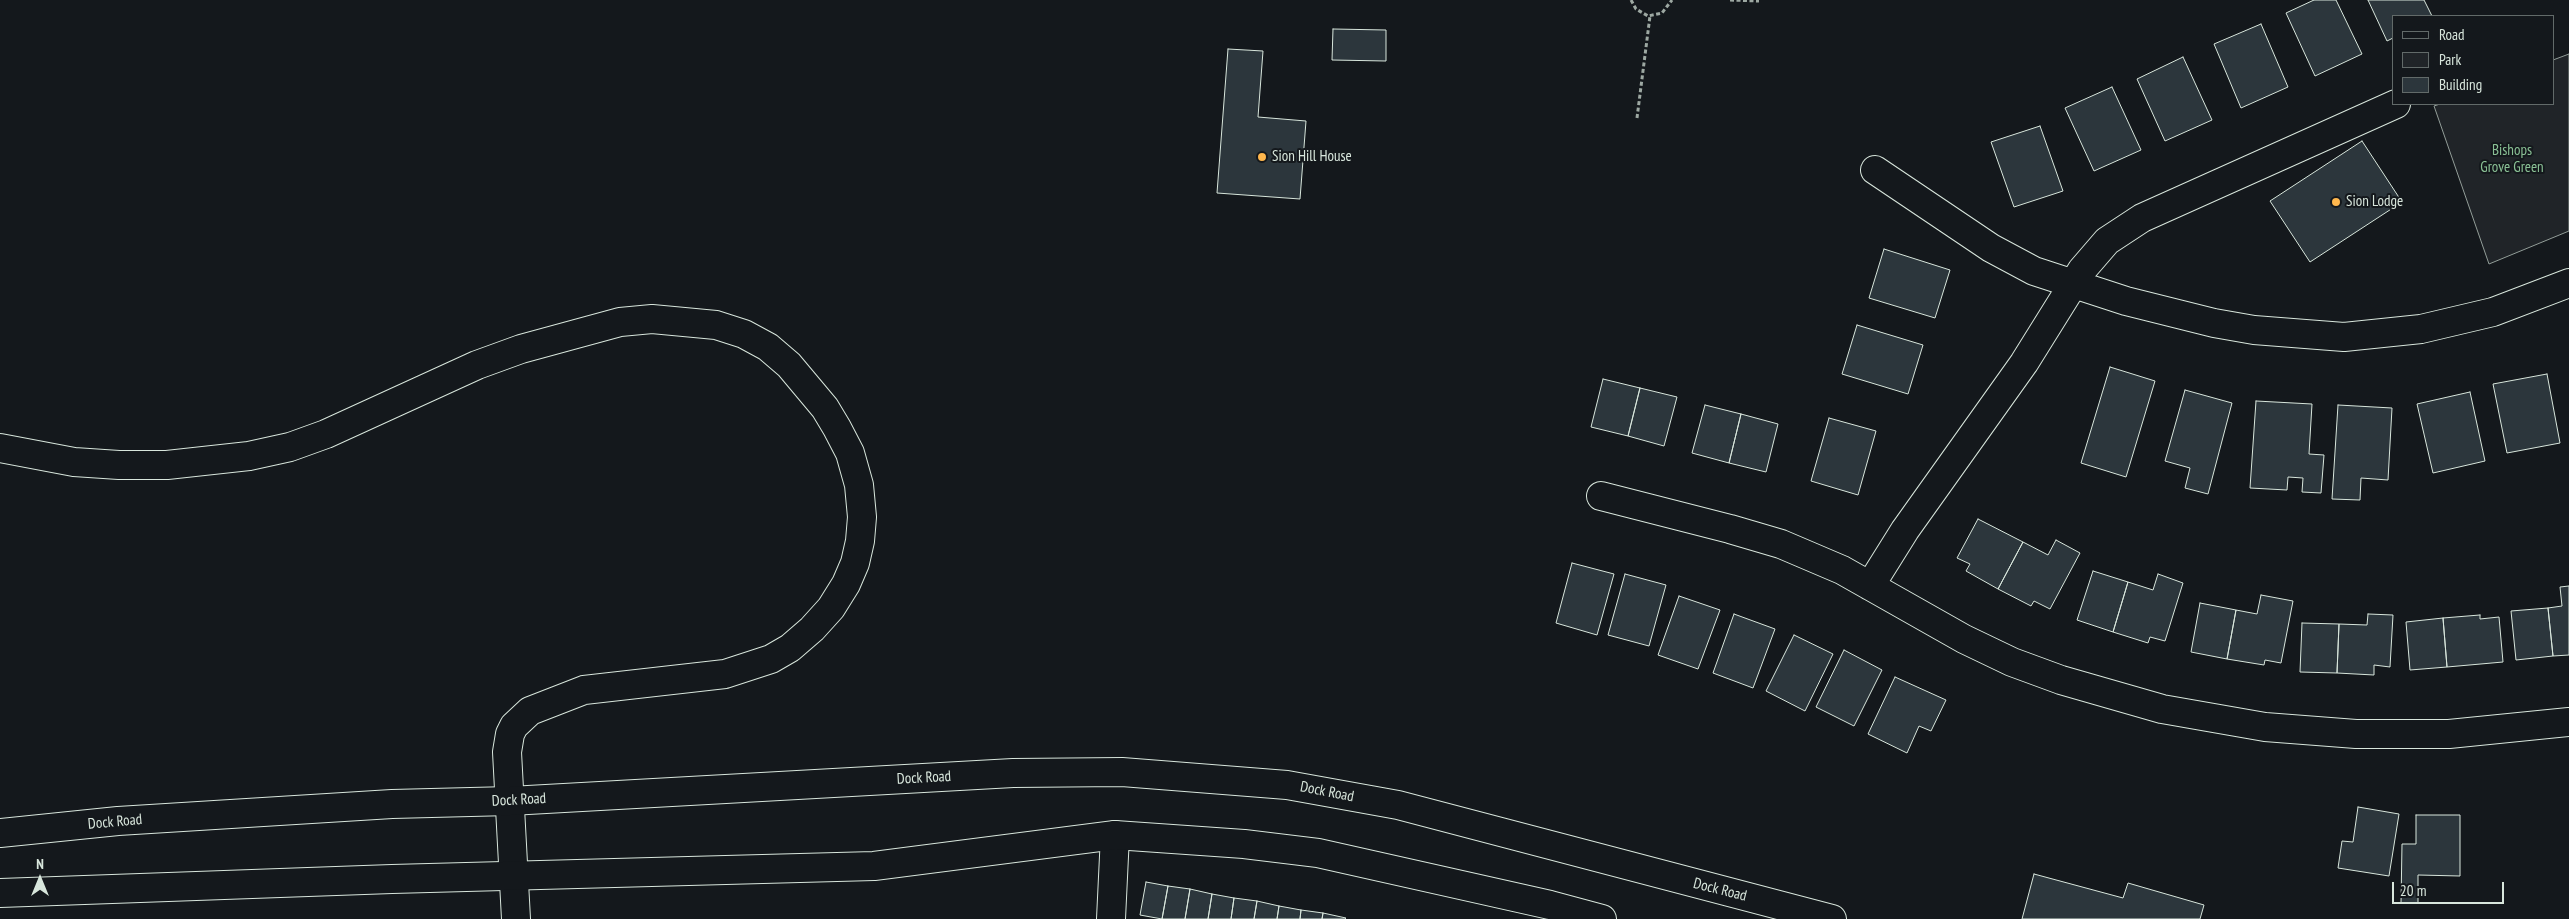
<!DOCTYPE html>
<style>
body{margin:0}
#map{position:relative;width:2569px;height:919px;overflow:hidden;background:#14181c;font-family:"PT Sans Narrow",sans-serif}
canvas{display:block}
.legend{position:absolute;left:2392px;top:15px;width:162px;height:90px;box-sizing:border-box;background:#14181c;border:1px solid #626a69;margin:0;padding:6px 9px;list-style:none;font-size:15px;color:#d8e6dc}
.legend li{display:flex;align-items:center;gap:10px;height:25px}
.legend b{width:25px;border:1px solid #626a69}
.north{position:absolute;left:15px;top:854px;width:50px;height:50px;-webkit-text-stroke:4px #14181c;paint-order:stroke;rotate:0deg;font-size:14px;font-weight:700;line-height:20px;text-align:center;color:#d8e6dc}
.north::after{content:'';display:block;margin:auto;width:18px;height:22px;background:#d8e6dc;clip-path:polygon(50% 0,100% 100%,50% 72%,0 100%)}
.scale{position:absolute;left:2392px;top:882px;width:112px;height:22px;box-sizing:border-box;border:2px solid #d8e6dc;border-top:0;padding-left:6px;font-size:15px;line-height:18px;white-space:nowrap;color:#d8e6dc;-webkit-text-stroke:4px #14181c;paint-order:stroke}
</style>
<div id="map">
<canvas width="2569" height="919"></canvas>
<ul class="legend">
<li><b style="height:6px;background:#14181c"></b>Road</li>
<li><b style="height:14px;background:#202428"></b>Park</li>
<li><b style="height:14px;background:#2c363c"></b>Building</li>
</ul>
<div class="north">N</div>
<div class="scale">20 m</div>
</div>
<script>
const c = document.querySelector('canvas').getContext('2d');
c.lineJoin = 'round';
function paint(path, color) { c.fillStyle = color; c.fill(path, 'evenodd'); }
const poly = rows => new Path2D(rows.map(r => 'M' + r).join(''));
function stroke(path, color, width, dash) { c.strokeStyle = color; c.lineWidth = width; c.lineCap = dash ? 'butt' : 'round'; c.setLineDash(dash || []); c.stroke(path); }
function label(font, color, halo, rows, align = 'center') {
  c.font = font + ' "PT Sans Narrow",sans-serif'; c.lineWidth = 4; c.setLineDash([]); c.textBaseline = 'middle'; c.strokeStyle = halo; c.fillStyle = color; for (const [text, x, y, turn = 0] of rows) {
    c.save(); c.translate(x, y); c.rotate((+turn || 0) * Math.PI / 180); c.textAlign = isNaN(turn) ? turn : align; if (halo) c.strokeText(text, 0, 0); c.fillText(text, 0, 0); c.restore();
  }
}
const green = poly([
 [2569,54,2569,231,2489,264,2434,106,2440,104,2553,104,2553,60,2569,54]
]);
const building = poly([
 [2314,0,2336,0,2362,54,2315,76,2286,13,2314,0],
 [2368,0,2424,0,2432,16,2393,16,2393,38,2387,41,2368,0],
 [2261,24,2288,87,2241,108,2214,44,2261,24],
 [1333,29,1386,30,1386,61,1332,60,1333,29],
 [1228,49,1263,51,1258,117,1306,121,1300,199,1217,193,1228,49],
 [2183,57,2212,120,2165,141,2137,79,2183,57],
 [2112,87,2141,150,2094,171,2065,108,2112,87],
 [2040,126,2063,191,2014,207,1991,142,2040,126],
 [2362,141,2402,202,2310,262,2270,201,2362,141],
 [1884,249,1950,270,1935,318,1869,298,1884,249],
 [1857,325,1923,345,1908,394,1842,374,1857,325],
 [2110,367,2155,381,2126,477,2081,463,2110,367],
 [2547,374,2560,443,2507,453,2493,384,2547,374],
 [1603,379,1640,388,1628,436,1591,427,1603,379],
 [1640,388,1677,397,1664,446,1628,436,1640,388],
 [2185,390,2232,403,2208,494,2185,488,2190,468,2165,461,2185,390],
 [2470,392,2485,461,2433,473,2417,404,2470,392],
 [2256,401,2312,404,2309,454,2324,455,2321,493,2302,492,2303,478,2288,477,2287,490,2250,488,2256,401],
 [1705,405,1741,414,1729,463,1692,453,1705,405],
 [2338,405,2392,408,2388,480,2361,478,2360,500,2332,499,2338,405],
 [1741,414,1778,424,1766,472,1729,463,1741,414],
 [1829,418,1876,431,1858,495,1811,481,1829,418],
 [1978,519,2023,542,1998,589,1966,571,1970,564,1957,558,1978,519],
 [2056,540,2080,553,2050,609,2034,601,2031,606,1998,589,2023,542,2048,555,2056,540],
 [1572,563,1614,574,1597,635,1556,623,1572,563],
 [2093,571,2128,582,2113,632,2077,620,2093,571],
 [1625,574,1666,585,1649,646,1608,635,1625,574],
 [2158,574,2183,583,2165,641,2150,637,2148,643,2113,632,2128,582,2153,590,2158,574],
 [2569,586,2569,655,2553,656,2548,608,2562,606,2560,587,2569,586],
 [2261,595,2293,601,2281,663,2265,660,2264,665,2227,659,2236,610,2257,614,2261,595],
 [1679,596,1720,610,1698,669,1658,655,1679,596],
 [2200,603,2236,610,2227,659,2191,652,2200,603],
 [2548,608,2553,656,2516,660,2511,611,2548,608],
 [1734,614,1775,629,1753,688,1713,673,1734,614],
 [2368,614,2393,615,2390,667,2374,665,2374,675,2337,673,2339,624,2367,625,2368,614],
 [2480,615,2480,619,2499,617,2503,662,2447,667,2443,618,2480,615],
 [2443,618,2447,667,2410,670,2406,622,2443,618],
 [2302,623,2339,624,2337,673,2300,672,2302,623],
 [1794,635,1833,654,1805,711,1766,691,1794,635],
 [1844,650,1882,670,1854,726,1816,707,1844,650],
 [1895,677,1946,700,1931,731,1919,726,1907,753,1868,734,1895,677],
 [2358,807,2399,814,2389,876,2338,868,2342,841,2353,842,2358,807],
 [2416,815,2460,815,2460,876,2418,875,2418,903,2401,903,2402,844,2416,844,2416,815],
 [2034,874,2123,898,2128,883,2204,905,2200,919,2022,919,2034,874],
 [1146,882,1168,886,1162,919,1140,915,1146,882],
 [1168,886,1190,889,1185,919,1162,919,1168,886],
 [1190,889,1212,894,1208,919,1185,919,1190,889],
 [1212,894,1234,898,1231,919,1208,919,1212,894],
 [1234,898,1257,901,1254,919,1231,919,1234,898],
 [1257,901,1279,906,1277,919,1254,919,1257,901],
 [1279,906,1301,910,1300,919,1277,919,1279,906],
 [1301,910,1323,913,1322,919,1300,919,1301,910],
 [1323,913,1346,918,1345,919,1322,919,1323,913]
]);
const path = poly([
 [1631,0,1636,9,1648,16,1662,13,1672,0],
 [1730,0,1759,1],
 [1637,118,1650,16]
]);
const minor = poly([
 [1875,170,1991,248,2034,271,2126,301,2214,323,2254,330,2344,337,2421,329,2493,312,2569,283],
 [0,448,74,462,119,465,167,465,249,456,290,447,326,434,477,365,521,349,620,322,652,319,716,325,744,334,768,347,789,365,825,408,837,428,850,453,859,485,862,517,860,541,855,563,846,584,831,608,812,629,790,648,771,659,725,674,584,690,530,711,514,726,510,734,507,752,516,919],
 [1601,496,1730,529,1781,544,1842,570,1964,639,2012,662,2061,680,2162,709,2265,727,2356,734,2449,734,2569,722],
 [1870,586,1905,530,2024,363,2082,270,2107,241,2142,218,2396,104],
 [1111,919,1115,835]
]);
const major = poly([
 [0,833,118,821,392,804,510,801,1013,773,1122,772,1287,785,1398,805,1832,919],
 [0,893,392,879,874,866,1115,835,1244,844,1318,853,1550,905,1602,919]
]);
const markers = [
 [1262,157,5,"#ffb74d"],
 [2336,202,5,"#ffb74d"]
];
const parkNames = [
 ["Bishops",2512,151],
 ["Grove Green",2512,168]
];
const poiNames = [
 ["Sion Hill House",1272,157],
 ["Sion Lodge",2346,202]
];
const streetNames = [
 ["Dock Road",924,778,-3],
 ["Dock Road",1327,792,11],
 ["Dock Road",519,800,-3],
 ["Dock Road",115,822,-5],
 ["Dock Road",1720,890,14]
];
paint(green, '#202428');
stroke(green, '#939e99', 1);
paint(building, '#2c363c');
stroke(building, '#d8e6dc', 1);
stroke(minor, '#d8e6dc', 30);
stroke(major, '#d8e6dc', 30);
stroke(path, '#9da8a2', 3, [4, 2.5]);
stroke(minor, '#14181c', 28);
stroke(major, '#14181c', 28);
for (const [x, y, r, color] of markers) { const dot = new Path2D(); dot.arc(x, y, r, 0, 2 * Math.PI); c.fillStyle = color; c.fill(dot); stroke(dot, '#14181c', 2); }
label('15px', '#8ac095', '#14181c', parkNames);
label('15px', '#d8e6dc', '#14181c', poiNames, 'left');
label('15px', '#d8e6dc', '#14181c', streetNames);
</script>
